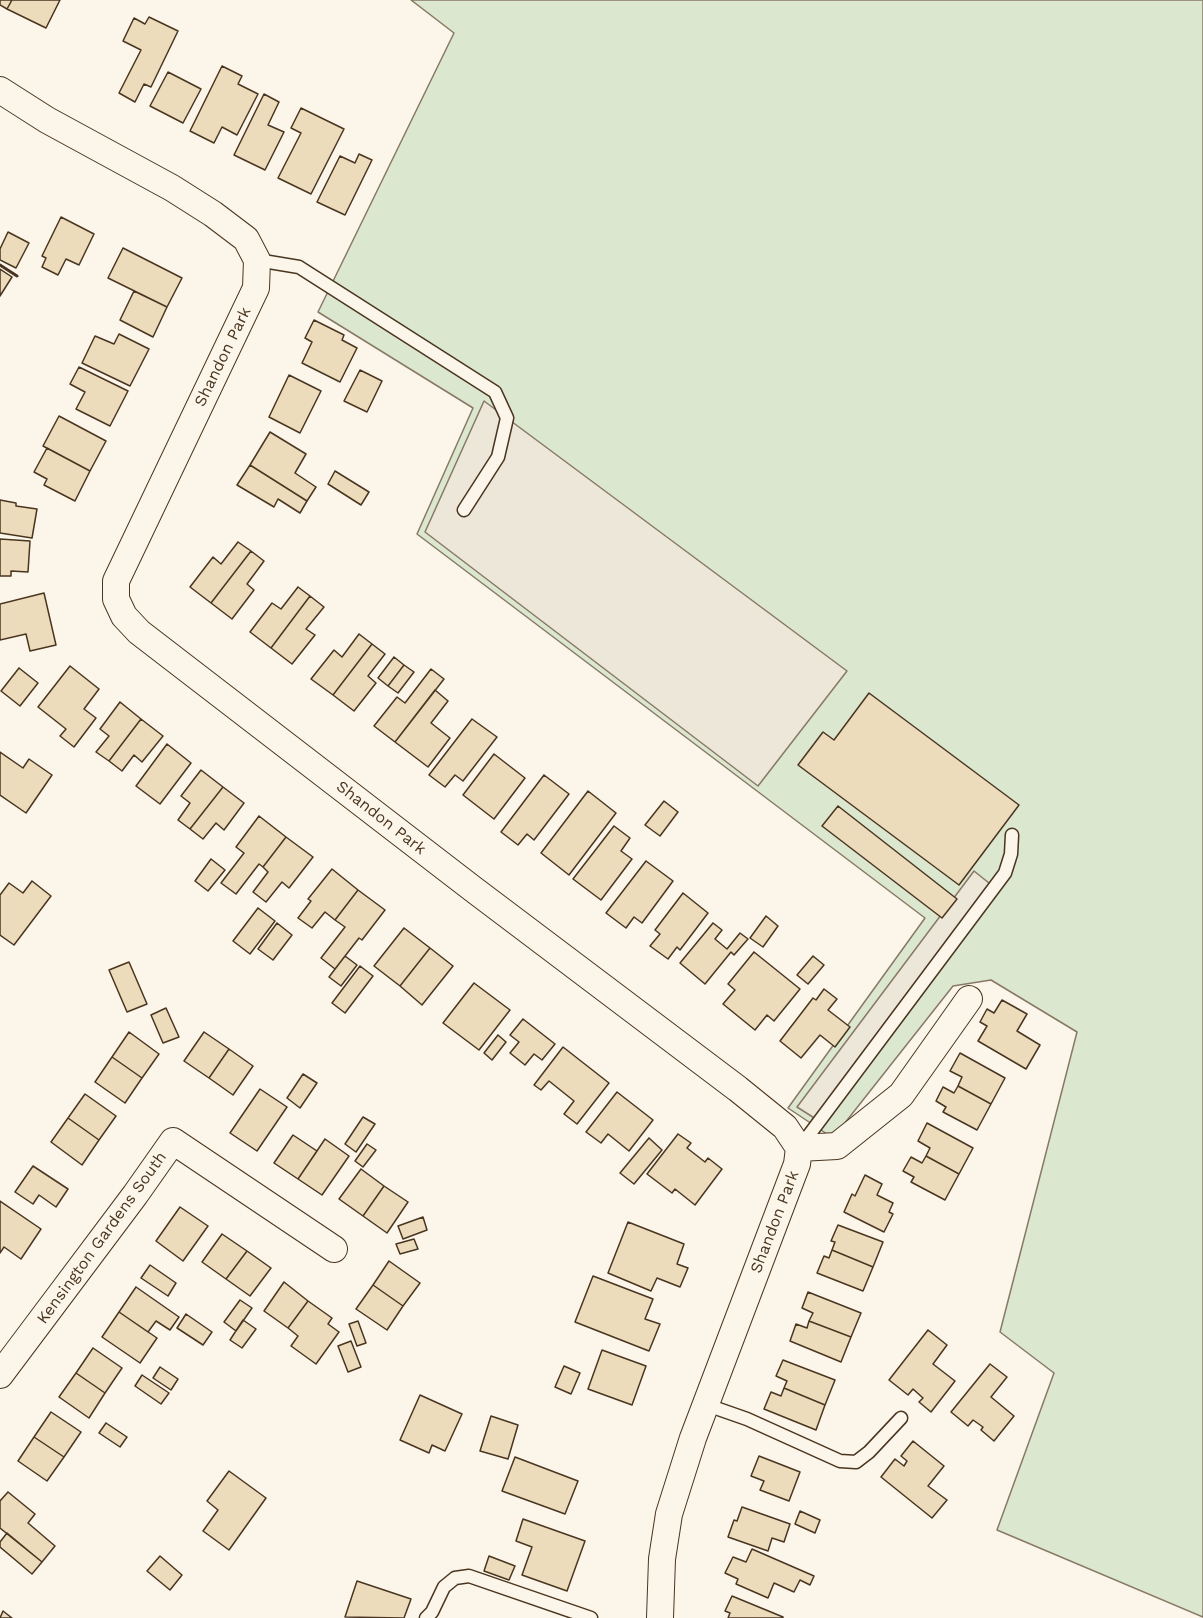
<!DOCTYPE html>
<style>
body{margin:0}
canvas{display:block;background:#fbf6e9}
</style>
<canvas width="1203" height="1618"></canvas>
<script>
const c = document.querySelector('canvas').getContext('2d');
c.lineJoin = 'round';
function paint(path, color) { c.fillStyle = color; c.fill(path, 'evenodd'); }
const poly = rows => new Path2D(rows.map(r => 'M' + r).join(''));
function stroke(path, color, width, dash) { c.strokeStyle = color; c.lineWidth = width; c.lineCap = dash ? 'butt' : 'round'; c.setLineDash(dash || []); c.stroke(path); }
function label(font, color, halo, rows, align = 'center') {
  c.font = font + ' "Work Sans",sans-serif'; c.lineWidth = 4.5; c.setLineDash([]); c.textBaseline = 'middle'; c.strokeStyle = halo; c.fillStyle = color; for (const [text, x, y, turn = 0] of rows) {
    c.save(); c.translate(x, y); c.rotate((+turn || 0) * Math.PI / 180); c.textAlign = isNaN(turn) ? turn : align; if (halo) c.strokeText(text, 0, 0); c.fillText(text, 0, 0); c.restore();
  }
}
const green = poly([
 [411,0,1203,0,1203,1617,997,1530,1054,1373,1000,1332,1077,1032,991,980,953,986,833,1138,788,1108,925,918,417,534,473,408,318,312,454,33,411,0]
]);
const parking = poly([
 [484,401,847,671,758,786,425,532,484,401],
 [974,871,994,887,819,1121,797,1107,974,871]
]);
const building = poly([
 [0,0,12,0,7,9,0,5,0,0],
 [12,0,60,0,46,28,7,9,12,0],
 [149,17,178,31,151,87,144,84,135,102,119,93,141,50,123,41,134,18,145,24,149,17],
 [222,66,242,76,238,84,258,94,237,135,222,127,214,143,190,131,222,66],
 [168,72,201,89,183,123,150,106,168,72],
 [264,94,279,102,268,125,284,132,265,170,234,155,264,94],
 [301,108,344,129,311,194,278,178,301,133,291,128,301,108],
 [359,154,372,160,345,215,317,202,340,156,355,163,359,154],
 [61,217,94,234,79,265,66,259,58,275,42,267,46,258,42,256,61,217],
 [8,232,29,243,16,268,0,260,0,249,8,232],
 [123,248,182,278,167,307,108,278,123,248],
 [0,269,12,277,0,296,0,269],
 [134,291,167,307,153,337,120,320,134,291],
 [314,320,344,335,342,340,357,348,340,382,302,363,312,342,305,338,314,320],
 [119,334,149,349,130,386,82,363,95,336,114,344,119,334],
 [79,367,128,391,110,426,76,409,85,392,70,384,79,367],
 [360,370,382,381,367,412,344,401,360,370],
 [289,375,321,391,300,433,269,417,289,375],
 [59,416,106,441,90,471,43,446,59,416],
 [270,432,306,454,295,473,316,487,307,501,250,465,270,432],
 [47,448,90,471,75,501,44,485,47,479,34,472,47,448],
 [250,465,307,501,300,513,278,499,274,507,237,485,250,465],
 [335,471,369,492,361,505,328,484,335,471],
 [0,500,16,503,16,506,37,509,32,538,0,533,0,500],
 [0,539,30,541,28,572,11,571,11,576,0,576,0,539],
 [238,542,251,551,211,603,190,587,213,557,221,564,238,542],
 [251,551,264,561,247,584,254,590,232,619,211,603,251,551],
 [298,587,310,596,271,648,250,632,272,603,281,609,298,587],
 [44,593,56,645,30,651,26,634,0,640,0,604,44,593],
 [310,596,324,607,306,629,315,635,292,664,271,648,310,596],
 [359,634,372,644,333,695,311,679,334,650,342,657,359,634],
 [372,644,385,654,368,676,376,683,354,711,333,695,372,644],
 [394,657,404,665,388,686,378,678,394,657],
 [404,665,414,672,398,693,388,686,404,665],
 [70,666,99,689,84,709,96,718,74,747,60,736,66,729,38,707,70,666],
 [19,668,38,683,20,706,1,691,19,668],
 [431,669,444,679,395,742,374,726,397,697,405,703,431,669],
 [435,690,448,701,431,723,450,738,428,767,395,742,435,690],
 [869,693,1019,805,959,885,798,765,823,732,834,740,869,693],
 [120,702,141,719,109,761,96,752,109,736,100,729,120,702],
 [141,719,163,736,142,762,134,755,122,771,109,761,141,719],
 [472,719,497,737,463,781,455,775,445,787,429,775,472,719],
 [167,744,191,763,160,804,136,786,167,744],
 [0,752,23,768,29,759,52,775,26,813,0,795,0,752],
 [494,754,525,778,494,819,463,795,494,754],
 [201,770,223,787,190,829,178,820,190,803,181,796,201,770],
 [544,775,569,794,534,840,527,834,518,845,501,832,544,775],
 [223,787,244,803,224,830,216,823,203,839,190,829,223,787],
 [588,791,616,813,569,875,541,853,588,791],
 [664,801,678,812,660,836,645,825,664,801],
 [838,806,957,899,942,918,822,826,838,806],
 [259,816,286,837,263,867,259,864,236,894,221,883,244,853,236,847,259,816],
 [614,826,630,838,621,851,632,859,601,900,573,879,614,826],
 [286,837,313,857,289,888,282,882,266,902,253,892,268,872,263,867,286,837],
 [211,859,225,870,208,891,195,881,211,859],
 [646,861,673,881,642,923,634,917,626,928,606,913,646,861],
 [332,869,358,890,335,920,325,912,312,928,298,918,311,901,308,899,332,869],
 [32,881,51,896,14,945,0,935,0,895,9,883,23,893,32,881],
 [358,890,385,910,362,940,359,938,335,969,321,958,345,927,335,920,358,890],
 [683,893,708,913,680,950,677,947,668,959,650,946,660,934,655,930,683,893],
 [258,908,275,921,250,954,233,941,258,908],
 [766,916,778,926,763,947,750,938,766,916],
 [277,923,292,935,273,960,258,949,277,923],
 [713,923,722,930,715,939,727,949,740,933,748,939,734,955,731,952,705,984,680,963,713,923],
 [404,928,430,948,400,986,374,966,404,928],
 [430,948,453,966,422,1005,400,986,430,948],
 [754,952,800,989,774,1021,767,1015,755,1030,723,1004,735,990,728,984,754,952],
 [345,956,357,965,341,986,329,977,345,956],
 [813,956,824,965,808,984,797,975,813,956],
 [129,962,147,1004,127,1012,109,970,129,962],
 [360,966,373,976,345,1013,332,1003,360,966],
 [474,983,510,1010,479,1050,443,1023,474,983],
 [824,989,837,999,828,1010,850,1027,835,1047,820,1035,801,1058,780,1041,813,998,816,1000,824,989],
 [1002,1000,1027,1014,1017,1031,1040,1045,1026,1069,978,1041,987,1026,980,1022,987,1009,994,1013,1002,1000],
 [166,1008,179,1037,163,1043,151,1015,166,1008],
 [523,1019,555,1044,542,1060,534,1054,525,1065,510,1053,519,1042,510,1035,523,1019],
 [129,1032,159,1054,142,1078,112,1057,129,1032],
 [204,1032,229,1049,209,1078,184,1061,204,1032],
 [498,1035,506,1042,492,1060,484,1053,498,1035],
 [563,1047,609,1083,577,1124,564,1114,574,1101,549,1081,541,1090,534,1085,563,1047],
 [229,1049,253,1066,233,1095,209,1078,229,1049],
 [960,1053,1005,1078,991,1104,958,1086,962,1077,950,1071,960,1053],
 [112,1057,142,1078,125,1103,95,1082,112,1057],
 [303,1074,317,1083,300,1108,287,1098,303,1074],
 [958,1086,991,1104,977,1130,943,1112,946,1107,936,1101,943,1087,954,1093,958,1086],
 [260,1089,287,1107,257,1151,230,1133,260,1089],
 [617,1092,653,1120,629,1151,608,1134,601,1143,586,1132,617,1092],
 [85,1094,116,1116,99,1140,68,1118,85,1094],
 [363,1117,375,1124,356,1152,345,1144,363,1117],
 [68,1118,99,1140,82,1165,51,1142,68,1118],
 [927,1123,973,1148,959,1174,926,1156,930,1148,918,1141,927,1123],
 [678,1134,691,1143,687,1148,705,1162,708,1158,722,1169,695,1205,675,1189,672,1193,647,1174,678,1134],
 [293,1135,317,1151,298,1179,274,1163,293,1135],
 [649,1138,662,1150,634,1184,620,1173,649,1138],
 [325,1139,349,1156,322,1195,298,1179,325,1139],
 [367,1144,376,1150,363,1167,355,1161,367,1144],
 [926,1156,959,1174,945,1200,911,1182,914,1177,903,1171,911,1157,922,1163,926,1156],
 [33,1166,68,1189,56,1207,39,1195,33,1204,15,1192,33,1166],
 [361,1169,384,1186,363,1216,339,1199,361,1169],
 [865,1175,882,1184,877,1195,893,1203,889,1212,893,1214,884,1232,844,1212,852,1194,855,1196,865,1175],
 [384,1186,408,1202,387,1233,363,1216,384,1186],
 [0,1201,41,1229,21,1259,4,1247,0,1253,0,1201],
 [180,1207,208,1226,183,1261,156,1241,180,1207],
 [423,1217,427,1230,403,1239,398,1226,423,1217],
 [628,1222,684,1244,677,1264,688,1268,680,1287,657,1278,651,1291,608,1273,628,1222],
 [838,1225,883,1242,873,1267,832,1250,835,1242,831,1241,838,1225],
 [222,1234,247,1251,226,1279,202,1262,222,1234],
 [414,1239,418,1249,400,1254,396,1244,414,1239],
 [832,1250,873,1267,863,1291,817,1273,824,1256,829,1258,832,1250],
 [247,1251,271,1268,250,1296,226,1279,247,1251],
 [389,1261,420,1283,403,1306,373,1285,389,1261],
 [150,1265,176,1283,168,1296,141,1278,150,1265],
 [593,1276,653,1299,645,1319,660,1324,649,1351,575,1322,593,1276],
 [284,1282,308,1301,288,1328,264,1311,284,1282],
 [373,1285,403,1306,387,1330,356,1309,373,1285],
 [136,1287,179,1317,170,1330,156,1321,148,1332,119,1312,136,1287],
 [808,1292,861,1313,851,1337,809,1321,813,1313,802,1308,808,1292],
 [240,1300,252,1308,236,1331,224,1322,240,1300],
 [308,1301,332,1318,328,1324,339,1332,316,1364,291,1346,298,1336,288,1328,308,1301],
 [119,1312,157,1338,140,1363,102,1337,119,1312],
 [186,1314,212,1332,203,1345,177,1328,186,1314],
 [243,1320,256,1329,242,1348,230,1340,243,1320],
 [358,1321,366,1343,357,1346,349,1324,358,1321],
 [809,1321,851,1337,841,1362,790,1341,796,1324,807,1328,809,1321],
 [928,1330,947,1345,933,1364,955,1381,931,1412,919,1402,923,1398,913,1389,908,1395,889,1380,928,1330],
 [351,1341,361,1367,348,1372,338,1346,351,1341],
 [93,1348,122,1368,105,1393,76,1373,93,1348],
 [602,1350,646,1366,632,1405,588,1389,602,1350],
 [783,1360,835,1380,825,1405,784,1388,787,1381,776,1376,783,1360],
 [990,1364,1007,1377,991,1397,1014,1416,994,1441,981,1430,983,1427,973,1420,968,1426,951,1412,990,1364],
 [564,1366,580,1373,571,1394,555,1387,564,1366],
 [160,1367,178,1379,171,1390,153,1378,160,1367],
 [76,1373,105,1393,89,1418,59,1397,76,1373],
 [142,1375,169,1393,161,1404,135,1386,142,1375],
 [784,1388,825,1405,816,1430,764,1409,771,1392,781,1396,784,1388],
 [420,1395,462,1414,445,1451,432,1445,429,1453,400,1440,420,1395],
 [51,1412,81,1432,64,1457,34,1437,51,1412],
 [491,1416,518,1425,508,1459,480,1451,491,1416],
 [106,1423,127,1437,120,1447,99,1433,106,1423],
 [34,1437,64,1457,47,1481,18,1461,34,1437],
 [913,1441,944,1466,928,1486,947,1500,932,1518,881,1477,895,1459,904,1466,907,1461,901,1456,913,1441],
 [759,1456,800,1472,789,1501,760,1490,764,1481,751,1476,759,1456],
 [515,1457,578,1481,565,1514,502,1491,515,1457],
 [229,1471,266,1498,229,1550,203,1531,218,1510,207,1501,229,1471],
 [8,1492,35,1514,28,1523,55,1546,42,1562,0,1528,0,1501,8,1492],
 [742,1507,790,1524,784,1542,772,1538,768,1551,728,1537,734,1520,737,1521,742,1507],
 [800,1511,820,1520,815,1533,795,1524,800,1511],
 [523,1519,585,1541,567,1591,522,1575,532,1547,516,1541,523,1519],
 [7,1533,42,1562,32,1574,0,1547,0,1542,7,1533],
 [752,1549,814,1576,810,1585,800,1580,794,1592,774,1583,768,1598,736,1584,738,1579,725,1573,733,1557,746,1562,752,1549],
 [160,1556,182,1575,170,1590,147,1571,160,1556],
 [489,1556,515,1566,509,1580,484,1571,489,1556],
 [357,1581,411,1599,404,1618,345,1617,357,1581],
 [732,1596,783,1617,783,1618,728,1618,730,1613,725,1611,732,1596],
 [3,1611,12,1618,0,1618,3,1611]
]);
const lane = poly([
 [257,260,299,267,495,392,507,418,498,457,464,510],
 [800,1147,1005,873,1011,854,1012,835],
 [707,1405,747,1419,840,1461,856,1462,869,1452,901,1418],
 [426,1618,432,1612,444,1587,455,1578,469,1576,591,1618]
]);
const street = poly([
 [0,90,47,120,172,188,213,214,246,239,257,260,256,288,116,581,116,599,124,616,139,632,473,889,738,1089,785,1127,799,1148,797,1164,693,1438,669,1514,662,1559,660,1618],
 [799,1148,837,1146,901,1095,969,999],
 [0,1375,135,1195,173,1141,334,1249]
]);
const wall = poly([
 [0,265,17,276]
]);
const streetNames = [
 ["Shandon Park",223,357,-64],
 ["Shandon Park",381,818,38],
 ["Shandon Park",775,1222,-69],
 ["Kensington Gardens South",102,1238,-54]
];
paint(green, '#dce7d0');
stroke(green, '#887966', 1.5);
paint(parking, '#ede7d9');
stroke(parking, '#887966', 1.5);
paint(building, '#ecdcbc');
stroke(building, '#4a3520', 1.5);
stroke(lane, '#4a3520', 15);
stroke(street, '#4a3520', 28);
stroke(lane, '#fbf6e9', 12);
stroke(street, '#fbf6e9', 26);
stroke(wall, '#4a3520', 3);
label('16px', '#4a3520', '#fbf6e9', streetNames);
</script>
